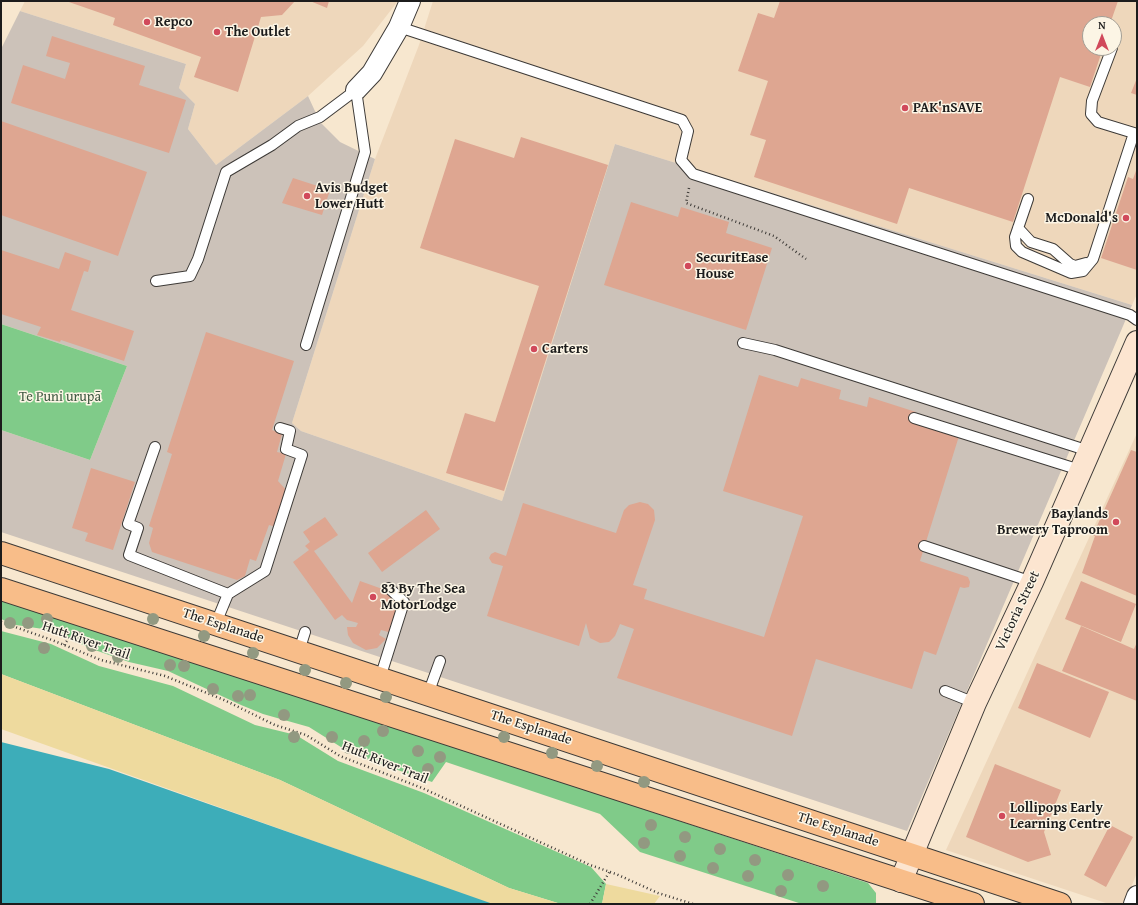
<!DOCTYPE html>
<meta charset="utf-8">
<style>
body{margin:0}
#map{position:relative;width:1138px;height:905px;overflow:hidden;background:#f7e7cf;font-family:"Gentium Book Plus",serif}
canvas{display:block}
.frame{position:absolute;inset:0;border:2px solid #1c1c1c;pointer-events:none}
.north{position:absolute;left:1082px;top:16px;width:40px;height:40px;box-sizing:border-box;background:#fcf5e5;border:1px solid #a29e95;border-radius:50%;rotate:0deg;font-size:11px;font-weight:700;line-height:16px;text-align:center;color:#1c1c1c}
.north::after{content:'';display:block;margin:auto;width:14px;height:18px;background:#d1495b;clip-path:polygon(50% 0,100% 100%,50% 72%,0 100%)}
</style>
<div id="map">
<canvas width="1138" height="905"></canvas>
<div class="frame"></div>
<div class="north">N</div>
</div>
<script>
const c = document.querySelector('canvas').getContext('2d');
c.lineJoin = 'round';
function paint(path, color) { c.fillStyle = color; c.fill(path, 'evenodd'); }
const poly = rows => new Path2D(rows.map(r => 'M' + r).join(''));
function stroke(path, color, width, dash) { c.strokeStyle = color; c.lineWidth = width; c.lineCap = dash ? 'butt' : 'round'; c.setLineDash(dash || []); c.stroke(path); }
function label(font, color, halo, rows, align = 'center') {
  c.font = font + ' "Gentium Book Plus",serif'; c.lineWidth = 3; c.setLineDash([]); c.textBaseline = 'middle'; c.strokeStyle = halo; c.fillStyle = color; for (const [text, x, y, turn = 0] of rows) {
    c.save(); c.translate(x, y); c.rotate((+turn || 0) * Math.PI / 180); c.textAlign = isNaN(turn) ? turn : align; if (halo) c.strokeText(text, 0, 0); c.fillText(text, 0, 0); c.restore();
  }
}
const built = poly([
 [25,1,398,1,363,46,308,96,216,165,188,129,195,104,179,88,186,64,20,11],
 [433,1,1137,1,1137,294,1132,305,615,144,502,501,301,431,292,423,375,159,419,45],
 [1090,24,1114,24,1114,48,1090,48],
 [1137,433,1137,873,1124,904,1109,904,946,850]
]);
const industrial = poly([
 [20,11,186,64,179,88,195,104,188,129,216,165,308,96,320,122,340,142,375,159,292,423,301,431,502,501,615,144,1132,305,907,831,1,532,1,430,90,460,127,366,1,324,1,49]
]);
const green = poly([
 [1,324,127,366,90,460,1,430],
 [1,598,868,883,876,893,876,904,802,904,640,852,600,814,446,762,432,782,352,754,309,727,263,714,241,705,168,671,129,662,92,649,50,630,16,625,1,619],
 [1,631,51,644,99,666,173,686,255,725,296,735,338,761,424,793,591,867,606,884,602,904,561,904,509,888,280,780,1,674]
]);
const sand = poly([
 [1,674,280,780,509,888,561,904,479,904,406,874,1,729],
 [606,884,660,896,654,904,602,904]
]);
const water = poly([
 [1,742,109,769,493,904,1,904]
]);
const building = poly([
 [66,1,295,1,282,15,261,17,238,92,194,77,201,57,113,25,115,18],
 [310,1,329,1,327,8],
 [780,1,1118,1,1110,24,1090,24,1090,48,1103,48,1090,87,1060,77,1013,222,909,188,897,224,754,177,766,140,750,135,768,81,738,71,758,13,774,18],
 [52,36,145,66,139,85,186,100,169,153,11,103,23,65,65,79,70,63,46,56],
 [1137,78,1137,95,1131,93],
 [1,121,147,172,118,256,1,215],
 [521,137,608,165,504,491,446,473,465,413,495,422,539,286,420,248,455,139,514,158],
 [1137,168,1137,270,1101,258,1128,177,1133,179],
 [293,178,330,190,322,215,282,203],
 [631,202,678,217,681,207,729,222,726,233,772,248,746,330,604,285],
 [1,250,59,269,65,252,91,261,88,272,84,271,71,310,134,331,124,361,61,340,60,342,37,335,41,327,1,314],
 [206,332,294,361,272,430,282,434,277,452,286,454,278,481,287,491,276,527,269,525,256,561,250,559,245,576,237,580,152,552,149,543,153,528,149,526,172,454,167,452],
 [759,375,798,387,801,378,841,390,839,399,867,407,869,397,916,412,913,422,959,436,920,561,968,577,970,582,969,587,964,588,960,587,936,655,924,651,912,689,816,659,792,736,617,678,634,629,620,624,615,636,609,642,600,643,590,638,586,623,579,646,487,616,503,566,492,563,489,558,491,554,495,552,506,556,523,503,616,533,624,510,629,505,640,502,648,504,654,510,655,520,633,585,647,589,644,599,764,637,803,516,723,491],
 [1131,450,1137,452,1137,596,1082,573,1095,536,1093,535],
 [91,468,135,482,113,550,85,541,88,533,72,528],
 [426,510,440,529,382,572,368,553],
 [325,517,338,535,314,551,352,603,360,581,388,591,399,608,392,633,381,630,379,635,386,639,377,648,366,650,353,643,348,635,347,627,356,627,358,623,347,620,342,615,335,620,293,562,309,550,305,546,310,542,303,532],
 [1081,581,1136,604,1121,642,1065,619],
 [1081,626,1134,649,1137,642,1137,701,1062,671],
 [1037,663,1109,692,1090,738,1018,708],
 [995,764,1061,790,1044,832,1051,855,1028,862,966,837],
 [1110,825,1133,837,1106,887,1084,875]
]);
const path = poly([
 [689,188,686,203,774,236,806,259],
 [1,622,52,640,101,660,165,676,224,700,275,725,306,735,340,756,422,788,590,865,616,874,658,893,693,904],
 [64,645,69,638,68,633],
 [590,904,610,871]
]);
const lane = poly([
 [399,27,682,120,688,131,681,160,693,174,1130,315,1137,320],
 [1112,48,1092,101,1091,114,1098,122,1137,134],
 [1028,199,1015,237,1016,246,1022,252,1071,273,1083,271,1093,259,1134,133],
 [1018,228,1031,242,1053,249,1070,264,1075,266,1086,263],
 [156,281,190,276,198,259,226,172,272,145,298,126,320,117,356,90,365,152,306,345],
 [743,343,775,350,1089,451],
 [914,418,1080,470],
 [155,447,128,524,138,528,129,555,228,594,265,571,302,455,286,449,290,431,280,428],
 [924,546,1032,582],
 [216,623,228,594],
 [299,651,305,632],
 [380,678,404,602,389,588],
 [945,691,975,703],
 [428,694,440,661]
]);
const street = poly([
 [356,90,372,73,399,27,410,1],
 [1134,904,1137,896]
]);
const secondary = poly([
 [901,881,975,703,1032,582,1137,342]
]);
const primary = poly([
 [1,553,1060,904],
 [1,589,973,904]
]);
const trees = [
 [47,619],
 [153,619],
 [10,623],
 [28,623],
 [204,636],
 [78,637],
 [92,646],
 [44,648],
 [253,653],
 [118,657],
 [170,665],
 [184,666],
 [305,670],
 [346,683],
 [213,689],
 [250,695],
 [238,696],
 [386,697],
 [284,715],
 [383,731],
 [294,737],
 [332,737],
 [504,737],
 [364,741],
 [349,748],
 [418,751],
 [552,753],
 [440,757],
 [597,766],
 [428,769],
 [644,782],
 [651,825],
 [685,837],
 [644,843],
 [720,849],
 [680,856],
 [755,860],
 [713,868],
 [788,875],
 [748,876],
 [823,886],
 [781,891]
];
const markers = [
 [147,22,4,"#d1495b"],
 [217,32,4,"#d1495b"],
 [905,108,4,"#d1495b"],
 [307,196,4,"#d1495b"],
 [1126,218,4,"#d1495b"],
 [688,266,4,"#d1495b"],
 [534,349,4,"#d1495b"],
 [1116,522,4,"#d1495b"],
 [373,597,4,"#d1495b"],
 [1002,816,4,"#d1495b"]
];
const poiNames = [
 ["Repco",155,22],
 ["The Outlet",225,32],
 ["PAK'nSAVE",913,108],
 ["Avis Budget",315,188],
 ["Lower Hutt",315,204],
 ["McDonald's",1118,218,"right"],
 ["SecuritEase",696,258],
 ["House",696,274],
 ["Carters",542,349],
 ["Baylands",1108,514,"right"],
 ["Brewery Taproom",1108,530,"right"],
 ["83 By The Sea",381,589],
 ["MotorLodge",381,605],
 ["Lollipops Early",1010,808],
 ["Learning Centre",1010,824]
];
const parkNames = [
 ["Te Puni urupā",60,397]
];
const streetNames = [
 ["Victoria Street",1018,611,-65],
 ["The Esplanade",223,626,18],
 ["Hutt River Trail",86,641,19],
 ["The Esplanade",531,728,18],
 ["Hutt River Trail",385,763,22],
 ["The Esplanade",838,830,18]
];
paint(built, '#eed7bb');
paint(industrial, '#ccc2b9');
paint(green, '#80cb89');
paint(sand, '#eeda9e');
paint(water, '#3dadb9');
paint(building, '#dea691');
stroke(lane, '#3d3a37', 12);
stroke(street, '#3d3a37', 22);
stroke(secondary, '#3d3a37', 24);
stroke(primary, '#3d3a37', 24);
stroke(path, '#3d3a37', 2.5, [1, 3]);
stroke(lane, '#fff', 10);
stroke(street, '#fff', 20);
stroke(secondary, '#fce5d0', 22);
stroke(primary, '#f8bd89', 22);
c.fillStyle = '#929981';
for (const [x, y] of trees) { c.beginPath(); c.arc(x, y, 6, 0, 2 * Math.PI); c.fill(); }
for (const [x, y, r, color] of markers) { const dot = new Path2D(); dot.arc(x, y, r, 0, 2 * Math.PI); c.fillStyle = color; c.fill(dot); stroke(dot, '#fcf5e5', 1.5); }
label('bold 14px', '#1c1c1c', '#fcf5e5', poiNames, 'left');
label('14px', '#3f5942', '#fcf5e5', parkNames);
label('14px', '#1c1c1c', '#fcf5e5', streetNames);
</script>
